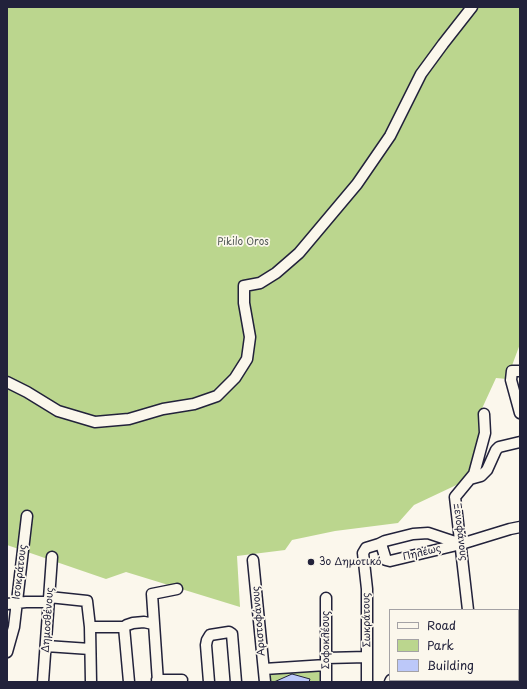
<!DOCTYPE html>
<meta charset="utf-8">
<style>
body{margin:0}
#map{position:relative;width:527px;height:689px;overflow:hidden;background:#fbf7ec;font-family:"Playpen Sans",sans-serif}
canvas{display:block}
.frame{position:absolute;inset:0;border:8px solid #22223b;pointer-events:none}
.legend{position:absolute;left:389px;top:609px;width:130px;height:72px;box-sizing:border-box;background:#fbf7ec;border:1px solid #a4a2a5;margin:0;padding:5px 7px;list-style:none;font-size:12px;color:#22223b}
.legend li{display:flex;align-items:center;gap:8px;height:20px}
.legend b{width:20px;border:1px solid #a4a2a5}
</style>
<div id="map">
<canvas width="527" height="689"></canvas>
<div class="frame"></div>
<ul class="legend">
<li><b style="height:5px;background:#fbf7ec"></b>Road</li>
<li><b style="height:11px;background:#bbd68e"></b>Park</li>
<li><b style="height:11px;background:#bcc8f9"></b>Building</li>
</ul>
</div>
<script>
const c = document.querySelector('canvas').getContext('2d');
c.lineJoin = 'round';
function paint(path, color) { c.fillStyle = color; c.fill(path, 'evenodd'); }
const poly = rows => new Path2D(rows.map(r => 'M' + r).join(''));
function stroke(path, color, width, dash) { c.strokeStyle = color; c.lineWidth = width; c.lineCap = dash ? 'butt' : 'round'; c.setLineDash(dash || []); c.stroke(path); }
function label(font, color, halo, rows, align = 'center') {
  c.font = font + ' "Playpen Sans",sans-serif'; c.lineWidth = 3.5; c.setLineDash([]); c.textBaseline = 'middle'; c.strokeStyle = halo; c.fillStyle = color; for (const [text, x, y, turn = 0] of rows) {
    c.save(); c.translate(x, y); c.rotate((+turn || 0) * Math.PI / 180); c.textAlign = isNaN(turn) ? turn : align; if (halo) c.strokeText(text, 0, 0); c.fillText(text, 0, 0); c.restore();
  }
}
const green = poly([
 [7,7,520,7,520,344,507,379,496,378,479,415,483,431,467,480,414,505,398,523,335,531,292,540,285,550,237,556,240,607,126,572,106,579,7,545],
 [318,669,322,674,322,682,268,682,268,673]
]);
const building = poly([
 [292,674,310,679,309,682,274,682,292,674]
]);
const minor = poly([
 [520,371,512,371,511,380,520,413],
 [7,382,27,392,58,411,95,422,129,419,163,409,194,404,217,396,235,378,247,359,250,337,244,303,244,286,260,283,276,273,291,260,299,253,357,184,390,136,421,74,443,44,472,7],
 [470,479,481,476,487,470,496,450,499,447,520,442],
 [379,544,385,541,413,534,428,533,461,544],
 [253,560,265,682],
 [49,597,87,601,90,627,91,682],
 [326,598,326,682],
 [7,604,26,602,49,602],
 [468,610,455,497,474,474,485,433,484,414],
 [90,627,124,627],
 [124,627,129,682],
 [124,627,127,625,133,623,144,622,153,624],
 [46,646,90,649],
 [518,647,520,646],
 [7,652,14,627,27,516],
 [326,658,367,657],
 [264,669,326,665],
 [157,680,182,680],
 [43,682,52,557],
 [158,682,152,594,177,589],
 [209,682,206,645,207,640,210,635,229,632,232,634,236,682],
 [367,682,367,589,363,553,366,548,379,544,382,547,386,560,390,561,461,544,510,529,520,527],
 [390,682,391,680],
 [423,682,423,680],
 [455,682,455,680],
 [505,682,505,680]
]);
const markers = [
 [311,562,4,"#22223b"]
];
const parkNames = [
 ["Pikilo Oros",243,242]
];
const streetNames = [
 ["Ξενοφάνους",460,532,83],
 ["Πηλέως",422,553,-14],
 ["Ισοκράτους",20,572,-83],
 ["Δημοσθένους",48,620,-86],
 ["Σωκράτους",367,620,-91],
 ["Αριστοφάνους",259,621,-95],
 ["Σοφοκλέους",326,640,-90]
];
const poiNames = [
 ["3ο Δημοτικό",319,562]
];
paint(green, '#bbd68e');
paint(building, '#bcc8f9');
stroke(building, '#22223b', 1);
stroke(minor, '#22223b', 13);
stroke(minor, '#fbf7ec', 10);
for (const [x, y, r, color] of markers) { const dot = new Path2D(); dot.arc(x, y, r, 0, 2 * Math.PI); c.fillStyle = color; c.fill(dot); stroke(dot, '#fbf7ec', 1.5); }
label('10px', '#505854', '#fbf7ec', parkNames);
label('10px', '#22223b', '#fbf7ec', streetNames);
label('10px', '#22223b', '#fbf7ec', poiNames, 'left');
</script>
